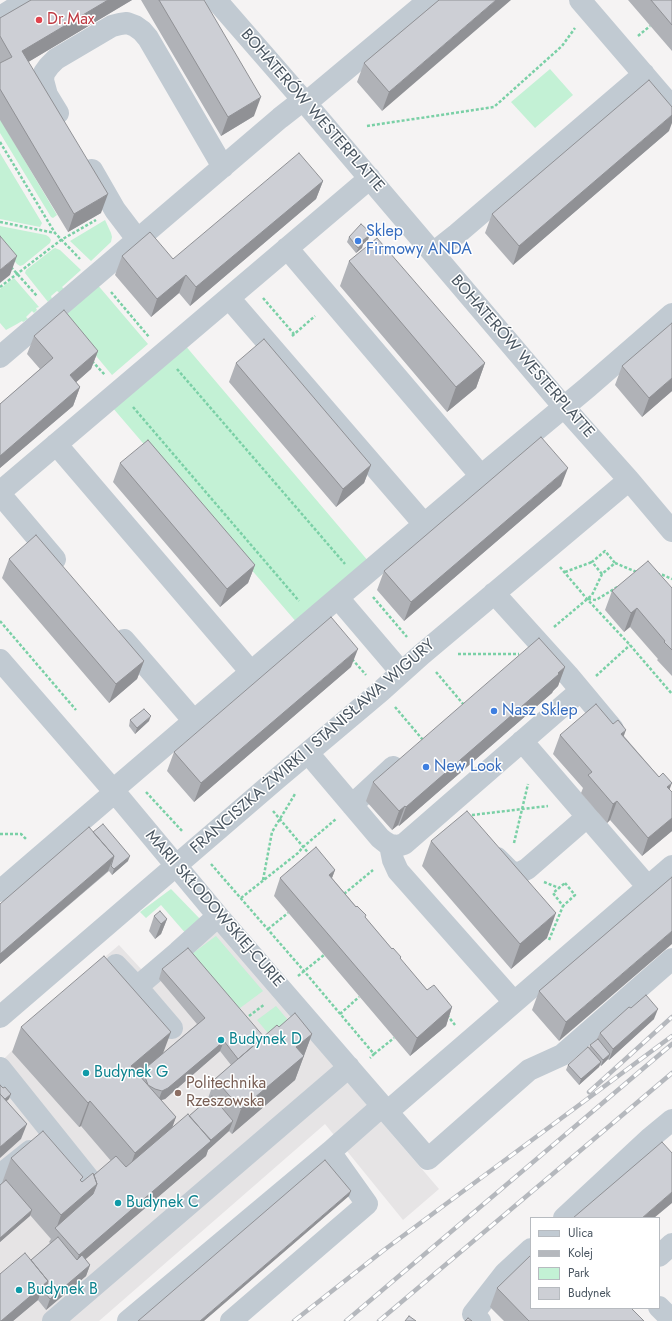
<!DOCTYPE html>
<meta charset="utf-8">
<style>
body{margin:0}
#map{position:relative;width:672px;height:1321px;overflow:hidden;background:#f5f3f3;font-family:Jost,sans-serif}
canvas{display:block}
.legend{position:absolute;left:530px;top:1217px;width:130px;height:92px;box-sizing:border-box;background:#fff;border:1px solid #b7bbc0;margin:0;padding:5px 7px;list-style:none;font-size:12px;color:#4a5661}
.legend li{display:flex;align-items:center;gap:8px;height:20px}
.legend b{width:20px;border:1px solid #b7bbc0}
</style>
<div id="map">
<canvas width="672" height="1321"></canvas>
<ul class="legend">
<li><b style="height:5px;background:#c1cad2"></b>Ulica</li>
<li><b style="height:5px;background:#b5b8bd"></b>Kolej</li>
<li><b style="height:11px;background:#c3f1d5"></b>Park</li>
<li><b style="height:11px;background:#cdcfd5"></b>Budynek</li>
</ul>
</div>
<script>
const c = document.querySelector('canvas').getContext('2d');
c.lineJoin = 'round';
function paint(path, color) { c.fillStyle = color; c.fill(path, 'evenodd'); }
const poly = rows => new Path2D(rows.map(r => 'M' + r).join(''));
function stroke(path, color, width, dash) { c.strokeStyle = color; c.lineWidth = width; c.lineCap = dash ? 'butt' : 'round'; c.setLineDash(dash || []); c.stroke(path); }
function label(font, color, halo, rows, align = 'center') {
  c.font = font + ' Jost,sans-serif'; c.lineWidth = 3; c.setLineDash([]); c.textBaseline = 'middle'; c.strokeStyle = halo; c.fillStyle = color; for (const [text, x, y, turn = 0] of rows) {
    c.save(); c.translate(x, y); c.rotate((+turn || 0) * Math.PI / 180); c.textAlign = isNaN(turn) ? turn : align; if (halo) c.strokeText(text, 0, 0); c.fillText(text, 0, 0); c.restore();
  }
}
const education = poly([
 [206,917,439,1189,403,1220,325,1124,99,1321,0,1321,0,1063,99,962,119,945,142,970]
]);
const green = poly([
 [550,69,573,95,535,128,511,102],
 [0,119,57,215,53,218,51,217,0,133],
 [0,153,42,223,40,227,0,219],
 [105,220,111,233,112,237,111,242,91,261,70,241],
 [0,226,46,235,49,237,51,240,50,243,23,265,20,266,17,264,0,244],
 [55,248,60,250,81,270,62,287,64,289,60,293,57,291,51,296,52,299,48,302,25,273,26,270,53,249],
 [14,278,39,307,36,308,37,310,34,313,32,311,26,317,28,319,23,322,22,321,17,324,6,330,0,323,0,289],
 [96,283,148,344,112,375,61,314],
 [184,344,369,562,298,624,112,407],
 [171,889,202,921,187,935,161,905,146,918,140,912],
 [216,936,263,991,236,1011,189,956],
 [276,1006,293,1026,277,1044,257,1020]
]);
const path = poly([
 [638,36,650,26],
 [367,126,494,107,562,46,575,28],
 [0,142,55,233,80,259],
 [0,222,55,233],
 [11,267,37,296],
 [0,287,61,240,96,220],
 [111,292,149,337],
 [263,298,294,334],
 [292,336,315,316],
 [92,361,105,375],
 [177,369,345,564],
 [133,407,299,601],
 [560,567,587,599,630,645,672,694],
 [565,572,592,562],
 [602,574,592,562,605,551,615,563],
 [657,574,663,575,672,579],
 [373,597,407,637],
 [588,599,596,600,619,586],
 [0,621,76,710],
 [554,627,592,595,602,574,615,563,639,573],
 [458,654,519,654],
 [352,659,366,675],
 [436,672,464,705],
 [596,676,630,645],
 [395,707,423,740],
 [146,792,183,832],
 [273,811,310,855],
 [472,815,548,806],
 [0,834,21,834,27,840],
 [514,843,528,784],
 [211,864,304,971,374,1054,370,1058],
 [263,880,272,832,295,794],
 [544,882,559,888],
 [565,883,575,895,563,906,553,893,565,883],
 [344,894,373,870],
 [241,898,298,853,303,847,336,819],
 [268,929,288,913],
 [549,940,563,906],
 [298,976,324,955],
 [340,1014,359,997],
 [447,1015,455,1025],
 [245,1019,265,1004],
 [374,1054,394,1038]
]);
const minor = poly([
 [216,0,303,100,563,406,629,480,672,531],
 [580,0,672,107],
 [0,17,28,0],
 [306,103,429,0],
 [58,113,47,95,43,80,44,73,49,66,56,59,112,26,120,24,127,23,135,26,142,31,148,38,223,167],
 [92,170,115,210,137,239],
 [287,248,481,476],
 [433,253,457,234,644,74],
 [229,298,424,524],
 [0,357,280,118,303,100],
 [56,444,251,672],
 [0,492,370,178],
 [0,494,55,559],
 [494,593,568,675,613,729],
 [338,598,401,672],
 [124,640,194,721],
 [0,660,113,790,218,916,428,1159,529,1070,562,1055,672,959],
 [522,741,648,887],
 [308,753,380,838,385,842,390,845,397,846,404,844,580,691],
 [113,790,314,618,481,476,588,387,672,314],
 [352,805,393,767],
 [390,845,393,860,398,871,514,1002],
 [497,858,510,871,516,873,521,872,527,869,588,816],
 [0,891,115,792],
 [116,965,137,987],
 [0,1017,279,777,381,691,421,655,629,480],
 [172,1028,137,987,178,952,218,916],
 [0,1068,89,1179],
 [387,1112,672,866],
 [0,1175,30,1151],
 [564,1218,649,1139,672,1120],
 [659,1256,672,1244],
 [659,1307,672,1320],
 [53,1321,349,1067],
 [128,1321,330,1152,382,1106],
 [231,1321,367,1204,330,1152],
 [480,1321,473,1314,505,1273,531,1249]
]);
const rail = poly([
 [589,1092,672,1017],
 [294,1321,384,1250,672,1036],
 [346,1321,672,1044],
 [379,1321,672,1073]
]);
const wall = poly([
 [31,0,132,0,28,62,101,213,68,232,0,120,0,18],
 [141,0,204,0,254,116,221,136],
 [439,0,382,111,357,82,364,63],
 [628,0,672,0,672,51],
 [669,131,513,265,485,233,492,214],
 [323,181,316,199,190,306,179,293,151,317,115,275,122,256,173,259],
 [349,237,368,240,363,244,362,248,356,253,347,242],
 [349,261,485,363,476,388,447,412,340,286],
 [34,336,98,351,91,369,76,382,80,387,73,406,0,468,0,404,40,369,27,354],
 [236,363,371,465,364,483,336,507,229,382],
 [622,366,672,391,642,417,615,385],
 [120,463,255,565,248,583,220,607,113,482],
 [561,486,404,621,377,590,384,571],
 [9,559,144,661,137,679,109,703,2,578],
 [672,588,672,676,657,660,658,659,630,627,624,632,605,610,612,591],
 [351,667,194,802,167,771,174,752],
 [565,667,558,686,553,691,552,693,399,826,398,825,392,830,366,801,373,782],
 [130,720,149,721,135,734,129,726],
 [560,735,624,736,672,792,672,831,642,856,610,820,607,823,581,793,583,788,553,754],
 [93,832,128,861,112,875,109,871,0,964,0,904],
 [431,841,547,938,511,969,422,866],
 [335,870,332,878,392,949,401,957,400,959,427,990,452,1007,446,1026,410,1056,274,896,280,878],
 [672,877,559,1041,532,1010,539,991],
 [154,916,167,919,161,934,155,939,149,931],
 [162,969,264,1037,279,1027,312,1034,295,1080,232,1134,229,1131,208,1150,206,1156,85,1259,90,1265,86,1276,46,1310,38,1300,13,1321,0,1321,31,1260,50,1243,49,1242,51,1239,30,1215,0,1242,2,1183,11,1158,82,1182,94,1175,111,1161,81,1126,79,1127,12,1052,21,1027,163,1053,197,1024,159,979],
 [220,1051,231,1065,215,1079,207,1101,189,1116,172,1127,176,1117,161,1100,165,1099],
 [146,1070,145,1073,142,1079,140,1075],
 [631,1008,654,1019,609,1060,608,1059,601,1066,600,1065,599,1067,579,1085,566,1070,568,1065,589,1048,590,1045,597,1039,600,1033],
 [497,1288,644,1321,504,1321,490,1307]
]);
const shadedWall = poly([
 [108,0,132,0,15,70,22,51],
 [496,0,511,0,382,111,389,92],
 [261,97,254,116,221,136,228,117],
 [672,115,672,123,669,131,513,265,519,246],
 [323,181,316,199,190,306,196,287],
 [108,194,101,213,68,232,74,214],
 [370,235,368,240,363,244,362,248,356,253,362,241],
 [17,256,10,275,0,283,0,270],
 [186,275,179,293,151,317,157,299],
 [98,351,91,369,63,394,70,375],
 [485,363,476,388,447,412,456,387],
 [672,378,672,391,642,417,649,398],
 [80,387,73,406,0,468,0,456],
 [371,465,364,483,336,507,343,489],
 [568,468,561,486,404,621,411,602],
 [255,565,248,583,220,607,227,589],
 [637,608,630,627,624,632,631,613],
 [358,649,351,667,194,802,201,783],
 [144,661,137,679,109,703,116,684],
 [565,667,558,686,553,691,552,693,399,826,406,807],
 [151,716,149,721,135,734,137,728],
 [626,730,619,749,621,734],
 [672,783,665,801,667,787],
 [617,801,610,820,607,823,613,804],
 [405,806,398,825,392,830,399,811],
 [672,818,672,831,642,856,648,838],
 [114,856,108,871,0,964,0,954],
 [130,856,128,861,112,875,114,869],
 [335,870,328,888,329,875],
 [556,913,547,938,511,969,520,944],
 [167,919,161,934,155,939,161,924],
 [672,931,672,944,559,1041,566,1022],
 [452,1007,446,1026,410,1056,417,1038],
 [658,1009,654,1019,609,1060,613,1049],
 [171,1032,162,1056,122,1090,131,1066],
 [312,1034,295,1080,232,1134,241,1109,296,1047],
 [224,1041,220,1051,165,1099,158,1101,162,1091],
 [610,1054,608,1059,601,1066,603,1060],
 [601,1062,599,1067,579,1085,581,1079],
 [11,1094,9,1099,0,1107,0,1103],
 [90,1101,81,1126,79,1127,88,1103],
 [176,1117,167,1142,126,1178,135,1153],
 [233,1121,229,1131,208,1150,206,1156,73,1270,79,1255],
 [27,1124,21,1139,0,1158,0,1147],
 [97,1184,88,1209,56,1229,61,1215],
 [351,1191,349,1196,204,1321,200,1321],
 [672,1192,672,1203,654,1218,642,1218],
 [32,1210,30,1216,0,1242,0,1238],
 [90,1265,86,1276,46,1310,50,1299],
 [48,1281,44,1292,42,1289,38,1300,13,1321,1,1321]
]);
const building = poly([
 [31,0,108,0,22,51,108,194,74,214,0,89,0,63,12,57,0,36,0,18,31,0],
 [159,0,204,0,261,97,228,117,159,0],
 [439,0,496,0,389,92,364,63,439,0],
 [651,0,672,0,672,25,651,0],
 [649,80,672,107,672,115,519,246,492,214,649,80],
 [299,153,323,181,196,287,186,275,157,299,122,256,150,232,173,259,299,153],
 [361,224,370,232,370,235,362,241,364,243,358,248,349,237,361,224],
 [0,236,17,256,0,270,0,236],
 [377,238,485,363,456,387,349,261,377,238],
 [64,310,98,351,70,375,80,387,0,456,0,404,53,358,34,336,64,310],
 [672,323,672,378,649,398,622,366,672,323],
 [264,339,371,465,343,489,236,363,264,339],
 [541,437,568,468,411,602,384,571,541,437],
 [148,440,255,565,227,589,120,463,148,440],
 [36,535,144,661,116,684,9,559,36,535],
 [648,561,672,588,672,650,664,642,665,641,637,608,631,613,612,591,648,561],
 [331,617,358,649,201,783,174,752,331,617],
 [539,638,565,667,558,673,559,674,406,807,405,806,399,811,373,782,539,638],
 [596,704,613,724,618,720,626,730,621,734,659,777,663,773,672,783,667,787,672,792,672,818,648,838,617,801,613,804,588,775,592,772,560,735,596,704],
 [144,709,151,716,137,728,130,720,144,709],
 [467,811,556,913,520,944,431,841,467,811],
 [103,824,130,856,114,869,111,866,114,856,93,832,103,824],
 [89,827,114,856,0,954,0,904,89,827],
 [316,847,335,870,329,875,356,907,357,906,366,915,365,917,392,949,393,948,401,957,400,958,427,990,434,985,452,1007,417,1038,280,878,316,847],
 [672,877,672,931,566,1022,539,991,672,877],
 [160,911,167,919,161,924,154,916,160,911],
 [188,948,264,1037,238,1059,224,1041,168,1088,162,1091,155,1089,148,1085,145,1077,145,1073,148,1066,205,1018,162,969,188,948],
 [104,956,171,1032,131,1066,176,1117,135,1153,90,1101,88,1103,21,1027,104,956],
 [646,995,658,1009,613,1049,600,1033,629,1007,631,1008,646,995],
 [295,1013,312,1034,296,1047,304,1056,241,1109,215,1079,277,1025,279,1027,295,1013],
 [598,1039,610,1054,603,1060,590,1045,598,1039],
 [588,1047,601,1062,581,1079,568,1065,588,1047],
 [0,1085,3,1088,5,1087,11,1094,5,1099,0,1094,0,1085],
 [0,1094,27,1124,0,1147,0,1094],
 [212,1096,233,1121,211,1140,189,1116,212,1096],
 [188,1114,211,1141,79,1255,55,1228,93,1194,97,1184,94,1175,116,1156,126,1167,188,1114],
 [43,1131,83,1177,80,1180,82,1182,93,1173,97,1184,61,1215,11,1158,43,1131],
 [662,1142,672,1153,672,1192,642,1218,573,1218,662,1142],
 [325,1160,351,1191,200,1321,138,1321,325,1160],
 [6,1180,32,1210,0,1238,0,1185,6,1180],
 [58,1237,77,1260,82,1255,90,1265,50,1299,42,1289,47,1285,48,1281,31,1260,58,1237],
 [25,1253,48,1281,1,1321,0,1321,0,1274,25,1253],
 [531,1255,531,1308,631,1308,644,1321,529,1321,497,1288,531,1255],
 [409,1316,416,1321,405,1321,409,1316],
 [468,1318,472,1321,465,1321,468,1318]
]);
const markers = [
 [39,20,4,"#e0444e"],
 [358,241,4,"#3f7fe0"],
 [494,711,4,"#3f7fe0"],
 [426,767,4,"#3f7fe0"],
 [221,1040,4,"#0f9aa8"],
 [86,1073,4,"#0f9aa8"],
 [178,1093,4,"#8d6e63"],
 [118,1203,4,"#0f9aa8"],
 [19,1290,4,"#0f9aa8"]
];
const healthNames = [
 ["Dr.Max",47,20]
];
const streetNames = [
 ["BOHATERÓW WESTERPLATTE",312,111,49],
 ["BOHATERÓW WESTERPLATTE",522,357,49],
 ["FRANCISZKA ŻWIRKI I STANISŁAWA WIGURY",313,747,-41],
 ["MARII SKŁODOWSKIEJ-CURIE",214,909,49]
];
const shopNames = [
 ["Sklep",366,232],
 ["Firmowy ANDA",366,250],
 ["Nasz Sklep",502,711],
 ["New Look",434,767]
];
const cultureNames = [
 ["Budynek D",229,1040],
 ["Budynek G",94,1073],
 ["Budynek C",126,1203],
 ["Budynek B",27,1290]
];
const educationNames = [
 ["Politechnika",186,1084],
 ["Rzeszowska",186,1102]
];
paint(education, '#e6e4e5');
paint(green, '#c3f1d5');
stroke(path, '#7ad0a6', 2.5, [3, 2]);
stroke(minor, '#c1cad2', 22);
stroke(rail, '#b5b8bd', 4.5);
stroke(rail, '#fff', 3, [9]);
paint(wall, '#b0b2b7');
paint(shadedWall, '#909195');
paint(building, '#cdcfd5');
stroke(building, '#909195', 1);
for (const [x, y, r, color] of markers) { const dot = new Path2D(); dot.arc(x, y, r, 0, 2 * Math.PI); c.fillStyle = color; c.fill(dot); stroke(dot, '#fff', 1.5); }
label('16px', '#be3a42', '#fff', healthNames, 'left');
label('16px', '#4a5661', '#fff', streetNames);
label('16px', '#366cbe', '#fff', shopNames, 'left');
label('16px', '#0d838f', '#fff', cultureNames, 'left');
label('16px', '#785e54', '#fff', educationNames, 'left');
</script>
